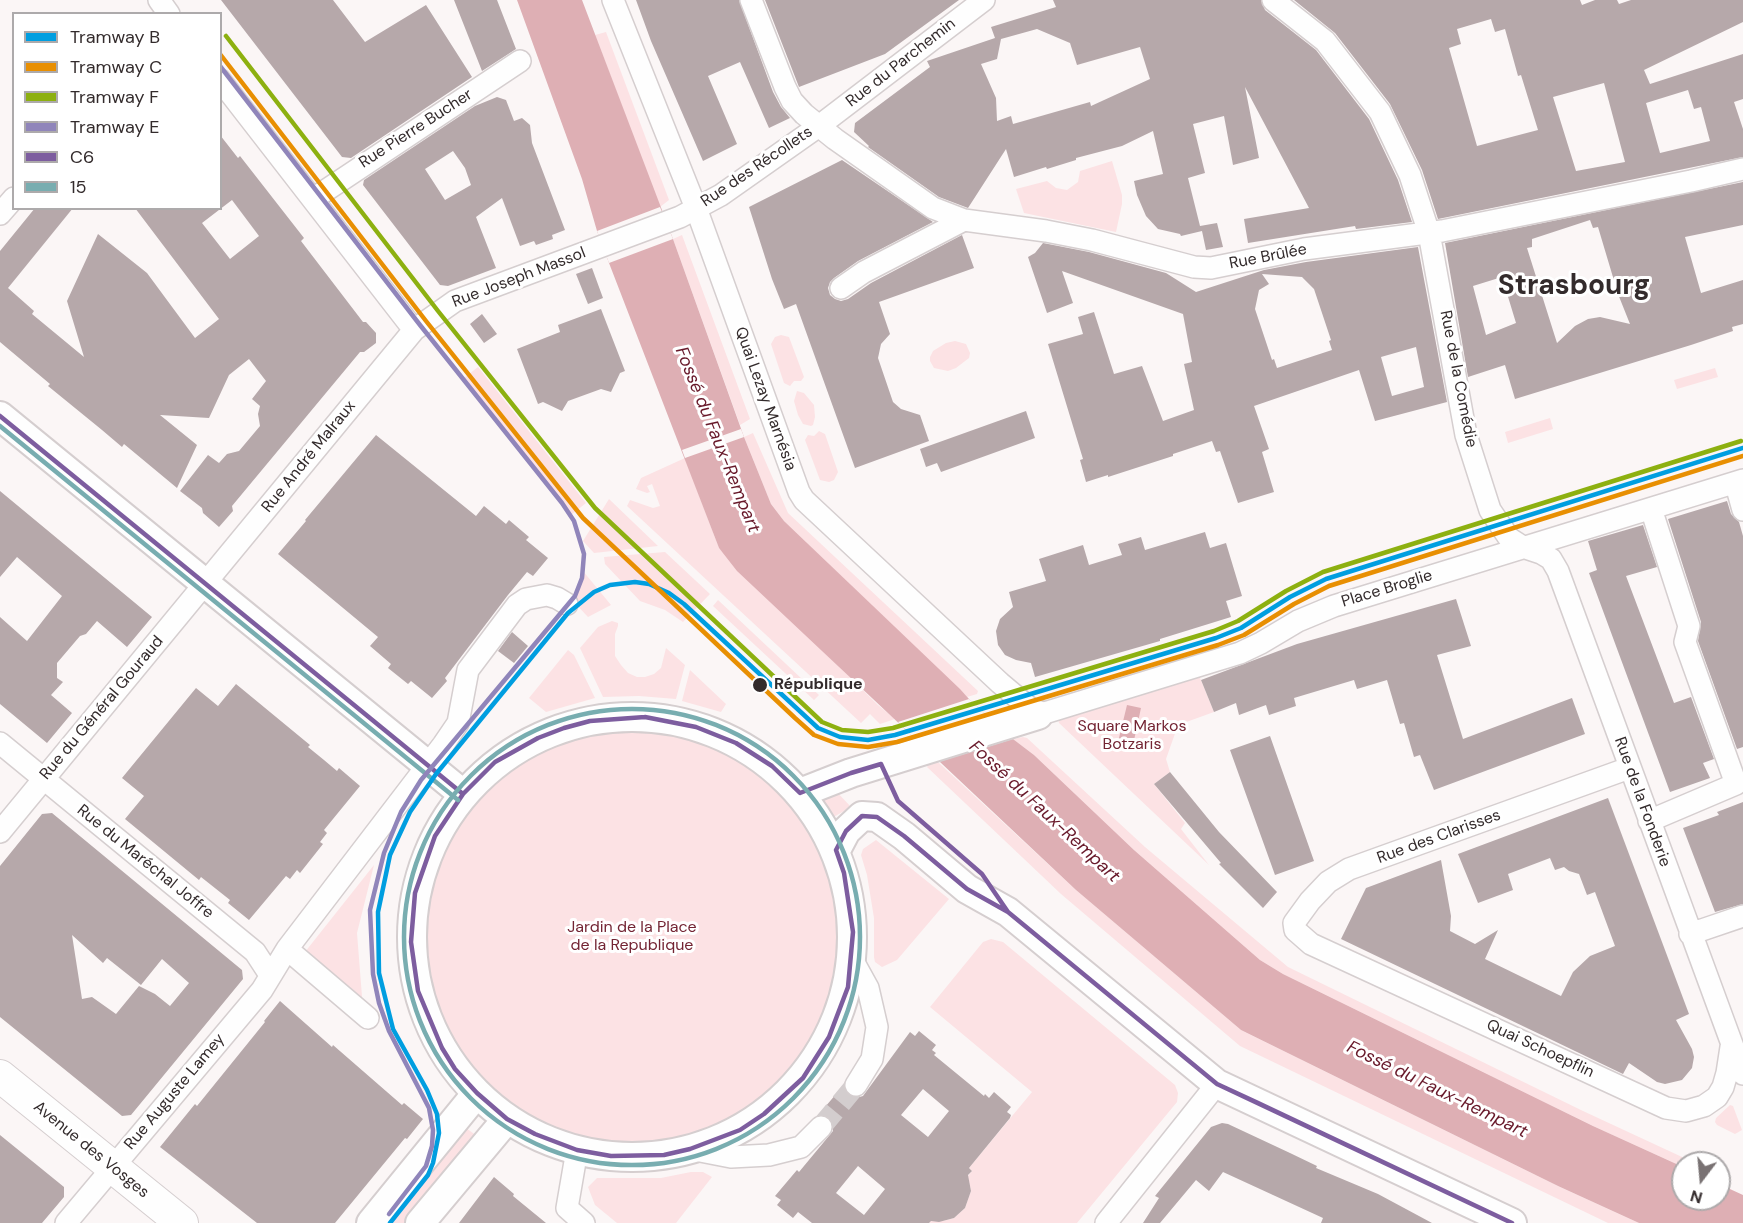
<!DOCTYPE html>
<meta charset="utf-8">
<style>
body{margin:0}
#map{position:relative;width:1743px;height:1223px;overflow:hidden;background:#fbf6f6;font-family:"DM Sans",sans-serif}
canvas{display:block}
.legend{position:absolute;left:12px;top:12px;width:210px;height:198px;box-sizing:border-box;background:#fff;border:2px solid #adaaab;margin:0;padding:8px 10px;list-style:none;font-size:18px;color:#332b2c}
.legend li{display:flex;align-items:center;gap:12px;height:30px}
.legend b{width:30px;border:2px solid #adaaab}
.north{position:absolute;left:1671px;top:1151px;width:60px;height:60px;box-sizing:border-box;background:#fff;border:2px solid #adaaab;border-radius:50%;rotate:196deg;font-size:16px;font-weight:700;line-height:24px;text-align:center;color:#332b2c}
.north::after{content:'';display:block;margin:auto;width:21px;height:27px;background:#797273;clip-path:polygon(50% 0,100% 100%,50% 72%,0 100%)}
</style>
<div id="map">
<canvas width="1743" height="1223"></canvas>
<ul class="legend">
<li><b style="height:8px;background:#009ee0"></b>Tramway B</li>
<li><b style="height:8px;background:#e88f02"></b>Tramway C</li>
<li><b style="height:8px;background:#8db010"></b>Tramway F</li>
<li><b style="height:8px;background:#9085ba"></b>Tramway E</li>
<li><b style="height:8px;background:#7d5d9f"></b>C6</li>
<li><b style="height:8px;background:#78adb0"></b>15</li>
</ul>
<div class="north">N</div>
</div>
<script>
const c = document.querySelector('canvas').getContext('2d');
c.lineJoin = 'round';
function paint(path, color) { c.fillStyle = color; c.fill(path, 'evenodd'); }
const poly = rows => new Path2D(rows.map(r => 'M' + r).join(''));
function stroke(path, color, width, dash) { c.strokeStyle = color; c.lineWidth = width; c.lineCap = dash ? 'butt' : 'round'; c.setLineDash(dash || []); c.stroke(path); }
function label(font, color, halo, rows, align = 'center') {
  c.font = font + ' "DM Sans",sans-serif'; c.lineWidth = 6; c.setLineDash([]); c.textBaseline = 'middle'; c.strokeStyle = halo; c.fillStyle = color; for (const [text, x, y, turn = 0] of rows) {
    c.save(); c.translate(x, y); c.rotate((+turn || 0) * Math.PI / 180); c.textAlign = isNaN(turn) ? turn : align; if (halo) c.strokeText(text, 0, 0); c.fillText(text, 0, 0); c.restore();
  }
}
const green = poly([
 [606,32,669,200,660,207,595,35],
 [1112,161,1122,195,1122,204,1116,232,1024,213,1016,189,1047,181,1056,188,1067,190,1078,182,1080,171],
 [682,235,750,419,740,425,673,239],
 [781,335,789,337,804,377,801,381,794,381,790,386,784,383,771,344,775,337],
 [955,341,966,344,970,353,969,358,956,368,948,371,934,368,930,361,930,357,933,351,946,343],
 [478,367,586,503,571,515,567,507,464,378],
 [1715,368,1718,377,1677,389,1674,380],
 [797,391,804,393,814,405,815,417,813,425,811,426,803,424,798,415,794,401],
 [1550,418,1553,429,1508,443,1505,432],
 [819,431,825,434,838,472,834,480,829,482,820,480,805,440,808,435,814,436],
 [753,433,788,513,978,691,977,694,967,697,784,521,771,504,744,437],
 [685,458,719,548,878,705,895,719,880,724,870,714,861,723,627,506,630,500,653,508,660,506,652,484,647,486,650,492,647,493,636,489,641,478],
 [609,499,658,546,594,553,583,541],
 [665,552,710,594,683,622,665,610,640,601,605,564,604,557],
 [583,571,611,605,588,617,572,600],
 [718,600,819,695,814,700,713,606],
 [612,621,618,623,618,626,615,634,615,656,621,665,628,673,637,677,645,677,654,674,661,668,666,648,685,665,676,699,639,696,603,697,580,648,598,627],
 [568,650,574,655,595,698,546,712,529,698],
 [690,670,726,704,721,712,682,701],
 [1198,673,1214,712,1178,725,1166,759,1170,772,1154,784,1185,823,1181,829,1209,865,1059,723,1058,719],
 '425 937a208 208 0 1 1 416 0a208 208 0 1 1-416 0Z',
 [1023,737,1027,738,1145,847,1288,967,1583,1111,1695,1163,1683,1163,1683,1167,1593,1126,1283,974,1260,960,1134,850,1034,755,1013,739],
 [938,762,1076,890,1241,1030,1558,1186,1639,1223,1608,1223,1240,1046,1061,894,927,767,928,765],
 [835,790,851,807,832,818,821,803,822,799],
 [876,840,949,899,897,960,882,967,875,962,874,957,874,918,867,875,861,855,863,849],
 [374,865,357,933,363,1009,301,957],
 [991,939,1003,942,1175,1085,1178,1093,1177,1102,1077,1223,929,1223,931,1220,943,1221,954,1218,965,1208,971,1191,968,1176,972,1171,969,1168,1032,1092,930,1007,983,942],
 [1730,1105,1733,1106,1742,1130,1735,1134,1717,1125,1715,1122,1716,1118],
 [466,1128,477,1136,404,1223,387,1223],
 [691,1172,703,1172,712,1177,676,1223,617,1223,595,1205,588,1187,597,1178,661,1178]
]);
const water = poly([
 [517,0,582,0,673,239,744,437,771,504,784,521,960,689,969,699,1013,739,1034,755,1134,850,1260,960,1283,974,1593,1126,1683,1167,1683,1199,1719,1199,1719,1184,1743,1195,1743,1223,1639,1223,1558,1186,1241,1030,1076,890,737,571,719,548,609,263,597,231,582,179],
 [1127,705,1141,708,1133,745,1118,742]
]);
const pier = poly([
 [660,207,673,239,609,263,597,231],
 [741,429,744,437,685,458,682,450],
 [969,699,1013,739,938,762,898,722]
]);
const building = poly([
 [221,0,333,0,365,42,426,5,472,77,351,158,342,157],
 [454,0,497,0,516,49,482,71],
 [636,0,739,0,773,92,781,107,790,118,769,128,740,62,708,76,737,144,703,161,651,41],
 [765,0,959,0,885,54,799,87],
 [1053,0,1261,0,1265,10,1316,50,1369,119,1398,180,1412,222,1356,229,1355,226,1248,243,1244,219,1309,208,1245,87,1259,158,1233,165,1224,116,1193,124,1205,173,1188,178,1201,230,1200,226,1217,223,1223,247,1206,250,1202,231,1181,236,1180,234,1158,229,1146,216,1137,195,1134,181,1163,174,1153,131,1122,146,1076,158,1076,160,1047,169,1046,167,1014,177,1006,149,968,208,939,197,868,147,869,146,854,132,855,123,930,67,927,61,995,38,991,27,1056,7],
 [1037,29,1070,43,1077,65,1140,47,1150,79,1091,106,1090,102,1013,124,1011,116,997,121,996,98,981,64,997,59,1001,39],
 [1294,0,1580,0,1582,5,1595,0,1617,0,1619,4,1631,0,1743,0,1743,22,1644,70,1650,84,1743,54,1743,99,1734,102,1743,129,1743,157,1438,219,1422,170,1390,104,1335,33],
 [1491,19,1495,32,1505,29,1518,76,1521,75,1538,130,1477,146,1449,48,1461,44,1457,29],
 [1604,83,1625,162,1576,171,1553,97],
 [1688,90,1694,109,1701,107,1710,141,1660,153,1646,103],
 [497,97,506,100,514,121,522,118,530,125,532,143,565,230,552,235,553,239,536,245,534,241,520,246,502,198,476,217,496,268,448,286,440,285,363,185,364,180,475,106],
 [453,151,465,168,471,185,445,200,425,169],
 [220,135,238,158,240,156,304,238,301,241,363,322,366,322,376,333,376,343,364,352,360,352,232,506,233,511,219,527,203,513,202,508,180,491,208,455,219,463,227,454,239,451,260,426,258,414,260,406,252,399,266,381,249,359,229,375,209,418,160,415,197,445,177,488,124,444,122,447,102,430,48,386,50,384,0,342,0,251,35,208,73,208,8,288,34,311,32,314,84,357,67,301,98,234,147,273,195,338,219,319,135,208,220,208],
 [232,200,259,236,230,259,202,223],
 [842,160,933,222,858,261,834,278,830,282,828,288,830,295,835,299,841,301,848,299,871,283,962,235,974,268,879,302,890,334,881,344,878,358,893,402,901,409,920,415,929,441,855,468,796,304,784,309,772,279,749,207],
 [1743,182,1743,225,1685,237,1701,293,1743,280,1743,324,1732,327,1733,331,1691,345,1515,399,1505,365,1468,377,1445,243],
 [1590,220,1593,228,1598,227,1618,294,1630,324,1600,317,1588,319,1575,326,1557,343,1527,248,1532,247,1532,239],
 [1502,277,1516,323,1486,335,1473,286],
 [1043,243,1089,252,1166,273,1196,292,1264,270,1306,262,1418,247,1447,402,1375,421,1359,370,1254,406,1269,449,1262,452,1274,492,1238,503,1220,451,1216,452,1212,441,1173,454,1173,456,1108,477,1108,475,1086,482,1080,460,1083,459,1048,344,1083,334,1078,317,1094,312,1114,374,1142,366,1163,421,1194,410,1184,364,1192,362,1183,314,1062,271,1073,303,1047,313,1028,257,1035,253],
 [1262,274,1302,277,1314,289,1331,340,1329,341,1332,350,1277,368,1274,359,1272,360,1255,309,1259,290,1269,284],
 [1416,347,1424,387,1392,396,1381,357],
 [592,268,603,298,588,304,576,274],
 [601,309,625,371,620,373,611,392,601,389,568,401,562,411,543,402,538,404,517,349,560,332,558,325],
 [482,314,497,334,484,343,470,324],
 [1026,411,1035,438,941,472,937,463,926,467,920,449],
 [376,435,476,516,484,506,506,524,509,520,529,537,526,540,548,558,533,576,527,572,508,595,445,678,447,681,432,698,411,681,408,684,388,668,391,664,370,646,378,637,278,554,306,521,305,520],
 [0,491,152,617,127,647,97,621,86,634,80,636,57,663,57,678,63,682,51,695,72,713,47,743,0,704,0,617,27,641,62,596,17,557,0,577],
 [1727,501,1731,514,1739,522,1743,536,1743,747,1737,749,1698,641,1701,622,1668,519],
 [1643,525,1657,567,1626,576,1674,703,1691,697,1714,759,1703,763,1710,778,1670,792,1589,573,1597,570,1588,541],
 [1205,532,1210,548,1226,543,1242,596,1226,601,1231,617,1160,639,1160,641,1035,677,1031,663,1016,660,1005,655,998,645,996,631,1000,619,1013,607,1009,592,1046,581,1039,559,1083,545,1089,565,1122,555,1118,544,1141,537,1145,550],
 [1456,599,1471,646,1437,655,1463,739,1572,698,1585,734,1434,790,1420,755,1414,757,1404,723,1400,724,1387,680,1357,689,1354,680,1294,698,1296,706,1269,715,1266,705,1239,715,1236,703,1214,712,1201,680,1297,644],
 [512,632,528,646,514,663,498,651],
 [236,684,310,745,308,747,324,760,337,771,339,768,360,786,324,830,327,833,320,842,323,844,300,873,297,870,290,879,286,876,249,920,228,903,230,900,201,877,199,880,125,819,144,796,122,778,196,688,218,706],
 [1270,736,1314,861,1275,875,1230,750],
 [1170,772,1219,832,1277,892,1263,908,1219,864,1221,863,1154,784],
 [1608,798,1689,1014,1676,1020,1692,1049,1694,1057,1692,1068,1682,1080,1665,1084,1657,1082,1629,1063,1623,1074,1341,939,1366,888,1441,860,1451,916,1450,931,1475,944,1498,930,1485,959,1561,996,1573,972,1590,956,1615,946,1595,892,1587,895,1579,874,1569,871,1564,867,1555,870,1550,858,1508,874,1513,890,1478,903,1458,854],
 [1743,802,1743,904,1715,912,1683,828,1719,815,1717,812],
 [52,813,242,970,243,979,131,1115,122,1116,0,1017,0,866,42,814],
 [72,935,103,963,107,958,141,985,162,959,189,983,170,1006,155,994,139,986,116,1014,92,997,82,999],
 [280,1001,332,1047,333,1045,402,1105,404,1103,423,1119,407,1139,405,1138,335,1223,257,1223,160,1147,195,1104,197,1106,265,1022,264,1021],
 [919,1031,936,1045,932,1050,936,1053,934,1055,984,1096,985,1094,989,1098,994,1092,1011,1107,1007,1112,1011,1115,1010,1118,969,1168,972,1171,968,1175,971,1191,965,1208,954,1218,939,1222,931,1221,929,1223,812,1223,798,1212,793,1218,777,1205,781,1200,775,1196,797,1170,799,1172,833,1131,833,1124,830,1118,820,1115,825,1107,843,1086,845,1092,850,1096,856,1098,863,1096,910,1032,915,1036],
 [923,1089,949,1111,928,1137,901,1115],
 [858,1166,885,1189,864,1215,836,1193],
 [1222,1123,1228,1124,1290,1153,1317,1166,1316,1168,1378,1194,1432,1223,1321,1223,1323,1218,1223,1172,1209,1191,1196,1180,1160,1223,1143,1223,1159,1198,1155,1196,1211,1127],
 [0,1135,64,1187,64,1197,42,1223,0,1223],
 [494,1177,514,1194,513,1196,546,1223,459,1223]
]);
const streetTunnel = poly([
 [821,1127,856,1085]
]);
const street = poly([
 [159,0,169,14],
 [613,0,696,208,799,492,804,500,1000,683,1038,715,1240,653,1261,643,1298,621,1334,606,1743,480],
 [751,0,785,87,792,101,804,114,835,139,933,208,964,220,1046,231,1092,240,1194,267,1211,268,1304,249,1442,231,1691,181,1743,169],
 [1273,0,1325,41,1380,112,1410,175,1429,233,1466,435,1490,510,1509,538,1523,547,1541,553,1551,559,1558,571,1743,1074],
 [220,80,414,330],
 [313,199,520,61],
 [0,214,14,198],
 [841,288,864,272,964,220],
 [1738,492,1743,510],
 [0,743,255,952,270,975],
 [1629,768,1349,869,1328,882,1310,901,1294,923,1295,930,1311,944,1666,1108,1686,1111,1704,1106,1717,1097,1723,1087,1727,1073,1731,1047],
 [1649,821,1736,784,1685,642,1689,626,1654,518],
 [0,832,414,330,455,301,680,217,721,195,819,126,984,0],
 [1690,934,1743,916],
 [287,949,368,1018],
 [852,959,868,988,877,1027,872,1059,856,1085],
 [690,1149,731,1157,769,1155,801,1147,821,1127],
 [577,1150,567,1208,584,1223],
 [66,1223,262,990,287,949,443,745,458,723,468,670,517,605,526,599,547,595,557,598,567,604],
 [1106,1223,1217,1084]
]);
const secondary = poly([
 [0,416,463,794],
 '412 937a220 220 0 1 1 440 0a220 220 0 1 1-440 0Z',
 [800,793,851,773,1038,715],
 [836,850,846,831,862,816,877,817,904,836,967,889,1008,912,1217,1084,1512,1223],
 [371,1223,477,1093],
 [420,1223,507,1119]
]);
const primary = poly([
 [0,1076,182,1223]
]);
const bus1 = poly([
 [0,416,463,794],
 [645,717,696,727,736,743,772,766,800,793,851,773,881,764,898,801,982,874,1008,912,967,889,904,836,877,817,862,816,846,831,836,850,844,873,853,932,848,987,829,1037,803,1078,764,1114,740,1130,690,1149,664,1155,611,1156,577,1150,535,1134,507,1119,477,1093,455,1069,442,1048,418,991,411,942,415,893,435,836,463,794,495,762,538,738,564,728,590,721,645,717],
 [1008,912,1217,1084],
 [1217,1084,1256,1102,1512,1223,1217,1084]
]);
const bus2 = poly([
 [0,426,458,800],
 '404 937a228 228 0 1 1 456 0a228 228 0 1 1-456 0Z'
]);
const tram1 = poly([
 [390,1223,428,1175,433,1163,439,1133,437,1114,427,1090,393,1029,379,973,378,912,390,855,410,812,436,774,568,613,594,592,610,585,635,582,649,584,669,593,684,604,818,728,840,737,868,740,895,735,1216,638,1241,628,1290,597,1326,579,1743,448]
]);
const tram2 = poly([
 [220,54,426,321,583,518,795,718,814,735,838,744,868,747,897,742,1218,645,1244,635,1294,604,1329,586,1743,456]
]);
const tram3 = poly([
 [226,36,438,311,595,508,805,706,822,722,842,730,868,732,893,728,1214,631,1238,621,1286,591,1323,572,1741,441]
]);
const tram4 = poly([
 [220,66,420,325,562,503,574,521,584,554,582,578,575,596,421,780,401,812,384,853,370,910,373,974,379,1003,389,1031,429,1108,433,1130,432,1146,426,1166,389,1214]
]);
const markers = [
 [760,685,8,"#332b2c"]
];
const streetNames = [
 ["Rue du Parchemin",901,63,-38],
 ["Rue Pierre Bucher",416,129,-33],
 ["Rue des Récollets",757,167,-34],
 ["Rue Brûlée",1268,257,-11],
 ["Rue Joseph Massol",519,278,-21],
 ["Rue de la Comédie",1458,379,79],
 ["Quai Lezay Marnésia",765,399,70],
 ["Rue André Malraux",309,457,-51],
 ["Place Broglie",1387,589,-17],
 ["Rue du Général Gouraud",102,708,-50],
 ["Rue de la Fonderie",1642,802,70],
 ["Rue des Clarisses",1439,837,-20],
 ["Rue du Maréchal Joffre",145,862,39],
 ["Quai Schoepflin",1540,1049,25],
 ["Rue Auguste Lamey",175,1092,-50],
 ["Avenue des Vosges",91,1150,39]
];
const stopNames = [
 ["République",774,685]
];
const parkNames = [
 ["Square Markos",1132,727],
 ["Botzaris",1132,745],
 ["Jardin de la Place",632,928],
 ["de la Republique",632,946]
];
const waterNames = [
 ["Fossé du Faux-Rempart",717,440,68],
 ["Fossé du Faux-Rempart",1044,812,43],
 ["Fossé du Faux-Rempart",1437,1090,26]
];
const townNames = [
 ["Strasbourg",1574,287]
];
paint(green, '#fce2e4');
paint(water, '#deafb4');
paint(pier, '#fbf6f6');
paint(building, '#b6a8aa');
stroke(streetTunnel, '#d3cdce', 21, [21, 10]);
stroke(street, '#d5cecf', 24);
stroke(secondary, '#d5cecf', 32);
stroke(primary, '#d5cecf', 34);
stroke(street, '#fefefe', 21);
stroke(secondary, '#fefefe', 28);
stroke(primary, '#fefefe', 32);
stroke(bus1, '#7d5d9f', 4.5);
stroke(bus2, '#78adb0', 4.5);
stroke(tram1, '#009ee0', 4.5);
stroke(tram2, '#e88f02', 4.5);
stroke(tram3, '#8db010', 4.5);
stroke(tram4, '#9085ba', 4.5);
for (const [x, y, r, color] of markers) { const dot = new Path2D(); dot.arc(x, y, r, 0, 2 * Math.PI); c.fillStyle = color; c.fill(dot); stroke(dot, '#fff', 2); }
label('16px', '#332b2c', '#fff', streetNames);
label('bold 16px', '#332b2c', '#fff', stopNames, 'left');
label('16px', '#732433', '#fff', parkNames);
label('italic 18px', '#68192a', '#fff', waterNames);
label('bold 28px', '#332b2c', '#fff', townNames);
</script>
